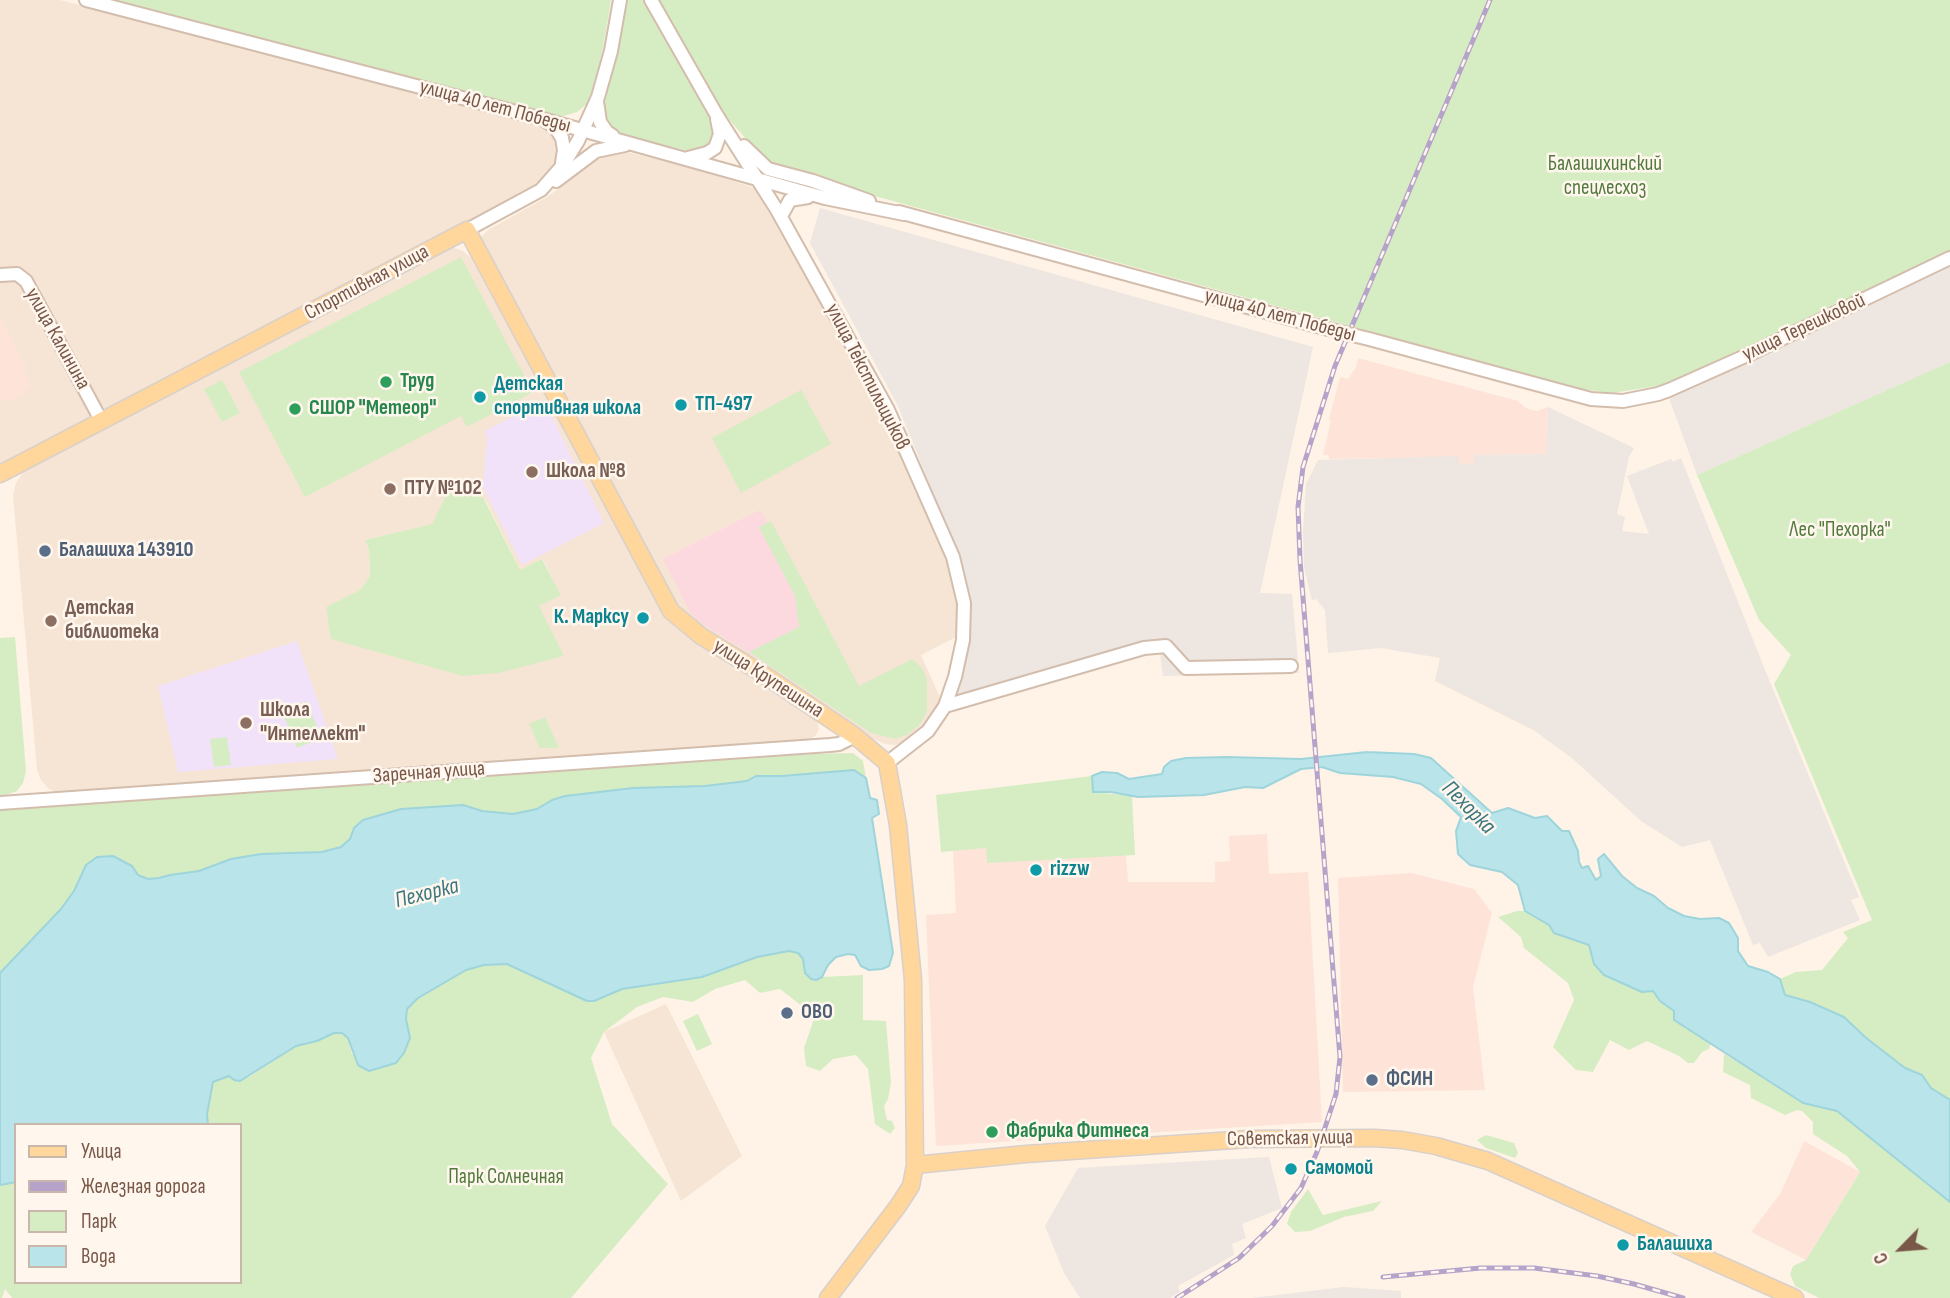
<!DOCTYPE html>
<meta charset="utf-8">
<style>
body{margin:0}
#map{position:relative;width:1950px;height:1298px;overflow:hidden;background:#fef3e6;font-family:"Sofia Sans Condensed",sans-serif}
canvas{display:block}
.legend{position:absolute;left:14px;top:1123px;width:228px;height:161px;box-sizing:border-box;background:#fff7ee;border:2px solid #c9b7ac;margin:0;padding:9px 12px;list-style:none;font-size:21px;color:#795849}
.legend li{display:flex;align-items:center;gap:14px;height:35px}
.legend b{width:35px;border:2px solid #c9b7ac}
.north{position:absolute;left:1866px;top:1214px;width:70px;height:70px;-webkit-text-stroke:5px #fff7ee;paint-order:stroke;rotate:245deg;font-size:19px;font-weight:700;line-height:28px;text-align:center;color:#795849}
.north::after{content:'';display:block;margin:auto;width:24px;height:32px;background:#795849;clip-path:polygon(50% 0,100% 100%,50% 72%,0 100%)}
</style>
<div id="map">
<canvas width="1950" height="1298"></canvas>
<ul class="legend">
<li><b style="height:9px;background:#ffd69c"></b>Улица</li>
<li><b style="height:9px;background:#b6a3c9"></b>Железная дорога</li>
<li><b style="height:19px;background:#d6edc3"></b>Парк</li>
<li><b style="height:19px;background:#b9e4e9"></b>Вода</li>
</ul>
<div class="north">С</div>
</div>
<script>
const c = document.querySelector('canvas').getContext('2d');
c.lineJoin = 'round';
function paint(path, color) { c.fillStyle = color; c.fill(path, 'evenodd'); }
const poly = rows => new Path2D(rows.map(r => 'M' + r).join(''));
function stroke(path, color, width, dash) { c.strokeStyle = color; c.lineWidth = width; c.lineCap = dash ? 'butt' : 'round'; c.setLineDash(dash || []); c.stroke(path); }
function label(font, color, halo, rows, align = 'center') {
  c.font = font + ' "Sofia Sans Condensed",sans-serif'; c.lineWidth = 5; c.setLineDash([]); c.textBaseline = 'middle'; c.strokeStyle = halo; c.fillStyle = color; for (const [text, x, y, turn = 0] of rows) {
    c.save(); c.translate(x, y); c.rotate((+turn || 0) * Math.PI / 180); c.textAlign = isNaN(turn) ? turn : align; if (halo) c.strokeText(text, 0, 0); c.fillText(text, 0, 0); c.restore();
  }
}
const residential = poly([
 [0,0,60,0,545,126,556,131,560,160,546,178,480,215,110,409,104,408,97,403,29,278,0,272],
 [618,150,689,167,755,188,881,410,947,560,958,603,958,636,921,655,942,702,925,726,911,739,895,745,885,744,871,738,688,621,676,610,481,242,482,236,488,230,547,197,561,187,592,157],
 [452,247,463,251,471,258,540,385,554,402,664,614,674,624,761,678,811,712,817,721,819,729,816,735,811,739,798,741,59,793,49,789,41,780,37,770,13,495,16,483,23,472],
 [447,494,485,499,520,570,543,559,560,594,539,606,326,607,360,590,370,576,369,550,365,540,433,524],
 [16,278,23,282,92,414,87,421,30,448,22,456,0,467,0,280],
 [666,1004,742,1156,681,1201,604,1032]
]);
const commercial = poly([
 [0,317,28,370,23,372,31,386,21,398,0,401],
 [1358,358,1518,401,1526,408,1537,411,1548,407,1547,454,1475,455,1475,463,1459,464,1459,457,1329,459,1329,455,1323,455,1331,420,1329,419,1340,377,1348,379,1356,367],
 [1267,834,1269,874,1308,872,1322,1122,936,1146,926,915,956,913,953,850,986,848,987,862,1126,855,1128,882,1215,882,1215,862,1230,861,1229,836],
 [1411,873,1474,889,1492,913,1473,987,1485,1090,1343,1092,1338,878],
 [1804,1141,1860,1172,1806,1260,1751,1232,1780,1194]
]);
const industrial = poly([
 [820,208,1313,347,1260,593,1292,594,1299,673,1163,676,1158,639,955,700,969,641,971,603,958,556,898,406,810,243],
 [1950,265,1950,362,1697,475,1669,398],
 [1548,407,1634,448,1629,457,1617,514,1625,517,1622,531,1649,534,1627,476,1671,459,1673,462,1681,458,1765,670,1859,897,1851,900,1860,920,1768,957,1760,943,1753,945,1710,840,1682,847,1641,821,1573,759,1535,731,1435,681,1440,658,1381,648,1328,653,1325,610,1316,599,1312,600,1304,567,1303,531,1306,484,1318,460,1459,456,1459,464,1474,463,1475,455,1547,454],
 [1269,1157,1282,1208,1242,1224,1246,1238,1232,1244,1234,1255,1178,1286,1180,1292,1170,1298,1080,1298,1064,1273,1045,1226,1078,1168],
 [1344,1287,1401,1291,1401,1298,1252,1298]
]);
const education = poly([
 [544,401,604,523,522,565,483,487,487,437,484,431],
 [297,641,338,759,178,772,158,686]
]);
const medical = poly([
 [760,510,822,625,757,658,698,621,690,612,663,559]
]);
const green = poly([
 [104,0,611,0,602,54,588,103,577,112,564,116,549,114],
 [628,0,643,0,715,124,716,130,712,146,692,152,614,133,602,116],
 [657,0,1950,0,1950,252,1681,378,1658,386,1612,393,1580,389,783,171,752,146,727,117,708,92],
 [461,257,533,392,467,427,461,416,305,497,239,372],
 [1950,362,1950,1100,1931,1088,1922,1075,1905,1068,1865,1037,1844,1017,1810,1002,1785,995,1780,979,1796,972,1822,970,1848,938,1843,932,1872,920,1774,684,1791,655,1759,620,1697,475],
 [222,380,240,413,222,422,204,389],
 [801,390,831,444,741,493,712,438],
 [470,489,484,499,520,570,542,559,561,595,539,606,564,656,499,673,463,676,331,639,326,607,360,590,370,576,369,550,365,540,432,524,447,494],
 [771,521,859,686,912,659,922,668,927,679,927,712,920,724,907,735,895,739,871,733,749,652,799,627,795,596,759,527],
 [15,637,26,771,23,783,17,791,0,797,0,638],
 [306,701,322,738,297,748,282,711],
 [545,717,559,748,540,748,529,724],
 [227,737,231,765,214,767,210,739],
 [853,753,863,761,866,778,854,770,782,776,756,776,747,781,705,786,612,790,565,796,552,800,537,809,513,814,482,811,463,805,354,828,350,839,341,847,322,852,261,854,231,859,199,871,159,878,148,879,138,875,132,866,86,865,74,891,61,909,0,973,0,810,813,754],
 [1092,776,1093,792,1132,796,1135,855,987,863,986,848,941,852,936,795],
 [1517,911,1525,911,1549,925,1554,933,1589,945,1594,964,1653,991,1660,1001,1674,1011,1674,1020,1711,1042,1709,1049,1702,1052,1694,1063,1688,1063,1679,1056,1647,1041,1629,1050,1610,1040,1593,1072,1576,1070,1553,1047,1574,1000,1568,983,1524,948,1521,937,1498,917],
 [789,951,798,953,803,959,805,973,816,980,822,977,863,975,863,1020,886,1021,891,1083,888,1099,884,1106,887,1120,892,1121,895,1128,890,1134,875,1124,868,1069,856,1055,833,1059,820,1071,806,1066,804,1048,815,1016,780,989,760,993,745,980,715,989,693,1002,663,997,637,1007,604,1032,591,1058,612,1124,668,1184,571,1298,12,1298,5,1289,2,1298,0,1298,0,1185,14,1182,16,1282,240,1282,240,1125,208,1125,207,1114,213,1082,229,1076,249,1077,296,1046,317,1041,334,1033,342,1033,348,1038,352,1054,384,1067,395,1063,404,1053,410,1038,406,1019,407,1009,418,998,466,970,485,965,507,964,587,1001,594,1001,622,989,702,977,757,957],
 [698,1014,712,1044,697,1051,683,1021],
 [1724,1054,1776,1084,1803,1103,1837,1111,1950,1202,1950,1298,1819,1298,1795,1286,1790,1274,1793,1266,1806,1260,1860,1172,1847,1156,1813,1134,1813,1122,1802,1111,1797,1110,1785,1115,1751,1098,1750,1085,1723,1072],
 [1486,1135,1514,1143,1518,1153,1515,1158,1486,1148,1477,1140],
 [1308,1189,1323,1215,1382,1201,1373,1211,1344,1217,1310,1231,1295,1232,1287,1224,1291,1212]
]);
const water = poly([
 [1367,752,1414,754,1431,758,1492,813,1508,808,1535,818,1547,816,1562,831,1569,831,1578,851,1579,862,1582,868,1588,866,1596,880,1601,876,1598,859,1604,854,1622,876,1637,888,1654,896,1668,908,1684,916,1700,919,1719,918,1729,923,1738,938,1738,951,1748,966,1768,972,1780,979,1785,995,1810,1002,1844,1017,1865,1037,1905,1068,1922,1075,1931,1088,1950,1100,1950,1202,1837,1111,1803,1103,1674,1020,1674,1011,1660,1001,1653,991,1642,992,1604,975,1594,964,1589,945,1554,933,1549,925,1525,911,1518,885,1502,872,1470,865,1458,854,1456,831,1461,817,1442,799,1421,784,1393,777,1340,773,1322,767,1301,769,1263,788,1245,787,1204,795,1138,797,1111,792,1093,792,1092,776,1102,772,1117,773,1129,779,1162,774,1164,767,1171,761,1186,758,1227,757,1301,759,1367,752],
 [854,770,866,778,870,798,877,800,879,814,872,818,893,953,889,966,882,969,869,970,861,966,855,955,848,954,836,957,828,965,822,977,816,980,811,979,805,973,803,959,798,953,789,951,757,957,702,977,622,989,594,1001,587,1001,507,964,484,965,466,970,418,998,407,1009,406,1019,410,1038,404,1053,396,1063,369,1071,358,1065,348,1038,342,1033,334,1033,317,1041,296,1046,240,1081,234,1080,229,1076,213,1082,207,1114,208,1125,16,1125,16,1182,0,1185,0,973,61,909,74,891,86,865,97,857,113,856,132,866,138,875,148,879,159,878,170,875,199,871,231,859,261,854,322,852,341,847,350,839,354,828,363,820,401,809,463,805,482,811,513,814,537,809,552,800,565,796,633,788,705,786,747,781,756,776,782,776,854,770]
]);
const minor = poly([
 [86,0,539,118,825,198,904,214],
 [651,0,716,114,777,210,888,410,953,557,964,603,963,640,955,677,945,706,928,731,887,763],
 [597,101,600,122,607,132,613,136],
 [547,122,555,127,562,138,564,150,562,163],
 [744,146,768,169,813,181,869,201],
 [688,158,707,153,715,148,720,134,717,119],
 [556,181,596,151,625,145],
 [899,212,1328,329],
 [781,216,790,200,808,197],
 [467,230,541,190,563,165,578,141,598,97,611,51,620,0],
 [0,275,17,274,26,281,102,422],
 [1369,339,1591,399,1623,401,1658,394,1669,390,1752,353,1950,258],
 [945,706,1144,648,1166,646,1186,668,1291,666],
 [0,803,830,745,839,744,855,736]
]);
const major = poly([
 [0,474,467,230,671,611,701,636,763,674,855,736,887,763,898,825,913,980,915,1165,911,1186,898,1206,828,1298],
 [915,1165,1026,1154,1249,1139,1374,1138,1402,1140,1436,1146,1488,1161,1795,1298]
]);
const rail = poly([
 [1383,1277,1481,1268,1534,1268,1597,1276,1634,1284,1683,1298],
 [1177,1298,1239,1258,1272,1226,1301,1188,1317,1152,1336,1094,1340,1057,1300,560,1298,507,1303,467,1335,366,1490,0]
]);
const minorBridge = poly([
 [1328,329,1369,339]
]);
const markers = [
 [386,382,7,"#2e9e5b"],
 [480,397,7,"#0f9aa8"],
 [681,405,7,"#0f9aa8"],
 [295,409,7,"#2e9e5b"],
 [532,472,7,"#8d6e63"],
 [390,489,7,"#8d6e63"],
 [45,551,7,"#5c6f8a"],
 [643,618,7,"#0f9aa8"],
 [51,621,7,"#8d6e63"],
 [246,723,7,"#8d6e63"],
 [1036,870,7,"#0f9aa8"],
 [787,1013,7,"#5c6f8a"],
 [1372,1080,7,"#5c6f8a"],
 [992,1132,7,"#2e9e5b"],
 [1291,1169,7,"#0f9aa8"],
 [1623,1245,7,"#0f9aa8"]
];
const streetNames = [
 ["улица 40 лет Победы",495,107,15],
 ["Спортивная улица",367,283,-28],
 ["улица 40 лет Победы",1280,316,15],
 ["улица Терешковой",1804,328,-25],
 ["улица Калинина",57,339,61],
 ["улица Текстильщиков",867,377,63],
 ["улица Крупешина",768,679,33],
 ["Заречная улица",429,773,-4],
 ["Советская улица",1290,1139,-1]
];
const parkNames = [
 ["Балашихинский",1605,165],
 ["спецлесхоз",1605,189],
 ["Лес \"Пехорка\"",1840,531],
 ["Парк Солнечная",506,1178]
];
const leisureNames = [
 ["Труд",400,382],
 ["СШОР \"Метеор\"",309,409],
 ["Фабрика Фитнеса",1006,1132]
];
const cultureNames = [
 ["Детская",494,385],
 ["спортивная школа",494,409],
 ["ТП-497",695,405],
 ["К. Марксу",629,618,"right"],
 ["rizzw",1050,870],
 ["Самомой",1305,1169],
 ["Балашиха",1637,1245]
];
const educationNames = [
 ["Школа №8",546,472],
 ["ПТУ №102",404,489],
 ["Детская",65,609],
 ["библиотека",65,633],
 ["Школа",260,711],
 ["\"Интеллект\"",260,735]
];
const serviceNames = [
 ["Балашиха 143910",59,551],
 ["ОВО",801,1013],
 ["ФСИН",1386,1080]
];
const waterNames = [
 ["Пехорка",1468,808,45],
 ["Пехорка",427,894,-14]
];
paint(residential, '#f6e5d4');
paint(commercial, '#fee3d9');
paint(industrial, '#eee6e0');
paint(education, '#f1e2fa');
paint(medical, '#fcd9de');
paint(green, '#d6edc3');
paint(water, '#b9e4e9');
stroke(water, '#9ed4db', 2);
stroke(minor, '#d3bdad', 16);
stroke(major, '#d9d0cc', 19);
stroke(minor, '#fff', 12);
stroke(major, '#ffd69c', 16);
stroke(rail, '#b6a3c9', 5);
stroke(rail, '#fff7ee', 2.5, [8]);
stroke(minorBridge, '#d3bdad', 16, []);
stroke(minorBridge, '#fff', 12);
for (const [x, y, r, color] of markers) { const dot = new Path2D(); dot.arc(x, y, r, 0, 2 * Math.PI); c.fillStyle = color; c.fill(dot); stroke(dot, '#fff7ee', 2.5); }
label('21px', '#795849', '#fff7ee', streetNames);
label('21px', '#527a3d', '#fff7ee', parkNames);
label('bold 21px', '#27864d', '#fff7ee', leisureNames, 'left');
label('bold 21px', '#0d838f', '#fff7ee', cultureNames, 'left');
label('bold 21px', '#785e54', '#fff7ee', educationNames, 'left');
label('bold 21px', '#4e5e75', '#fff7ee', serviceNames, 'left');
label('italic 23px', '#3b767f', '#fff7ee', waterNames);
</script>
